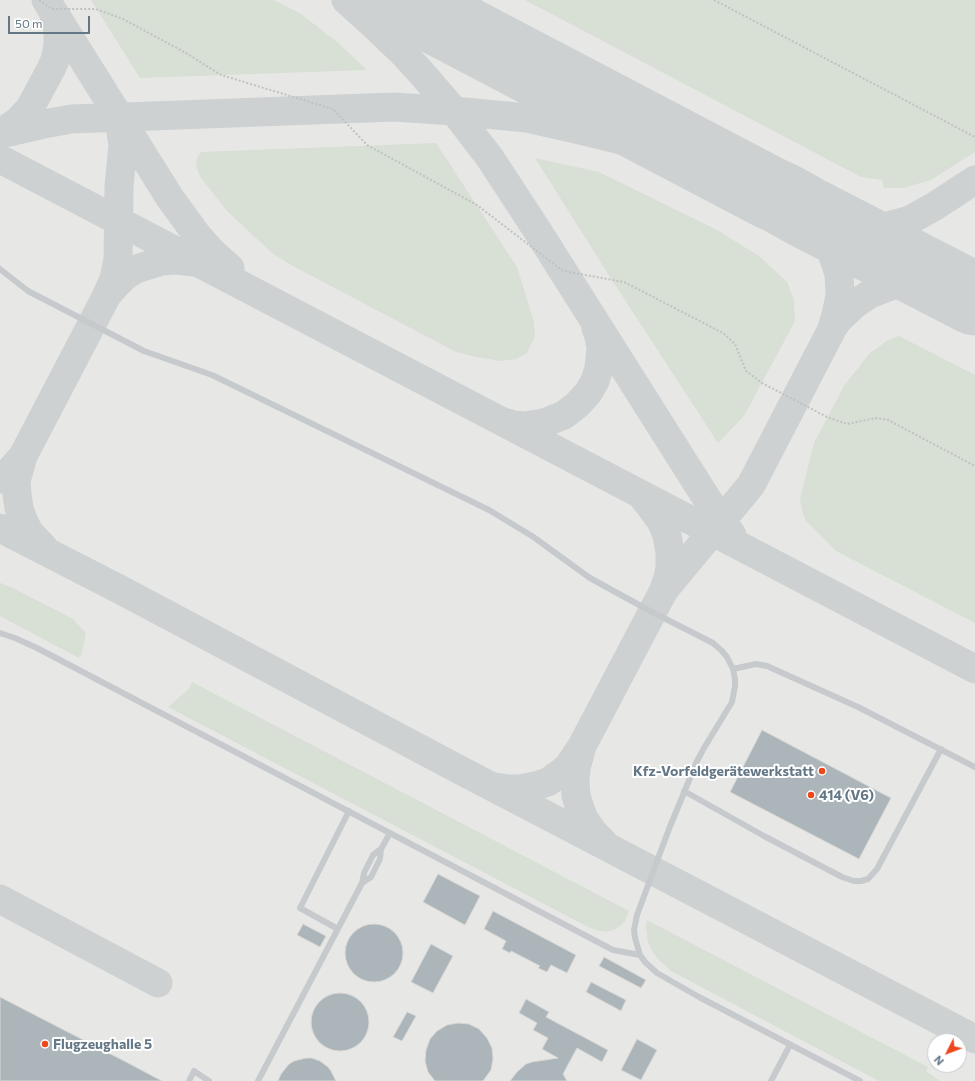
<!DOCTYPE html>
<meta charset="utf-8">
<style>
body{margin:0}
#map{position:relative;width:975px;height:1081px;overflow:hidden;background:#f7f6f3;font-family:Commissioner,sans-serif}
canvas{display:block}
.north{position:absolute;left:927px;top:1033px;width:40px;height:40px;box-sizing:border-box;background:#fff;border:1px solid #c1c9cf;border-radius:50%;rotate:228deg;font-size:11px;font-weight:700;line-height:16px;text-align:center;color:#637786}
.north::after{content:'';display:block;margin:auto;width:14px;height:18px;background:#ee471b;clip-path:polygon(50% 0,100% 100%,50% 72%,0 100%)}
.scale{position:absolute;left:8px;top:16px;width:82px;height:18px;box-sizing:border-box;border:2px solid #637786;border-top:0;padding-left:5px;font-size:12px;line-height:14px;white-space:nowrap;color:#637786;-webkit-text-stroke:3px #fff;paint-order:stroke}
</style>
<div id="map">
<canvas width="975" height="1081"></canvas>
<div class="north">N</div>
<div class="scale">50 m</div>
</div>
<script>
const c = document.querySelector('canvas').getContext('2d');
c.lineJoin = 'round';
function paint(path, color) { c.fillStyle = color; c.fill(path, 'evenodd'); }
const poly = rows => new Path2D(rows.map(r => 'M' + r).join(''));
function stroke(path, color, width, dash) { c.strokeStyle = color; c.lineWidth = width; c.lineCap = dash ? 'butt' : 'round'; c.setLineDash(dash || []); c.stroke(path); }
function label(font, color, halo, rows, align = 'center') {
  c.font = font + ' Commissioner,sans-serif'; c.lineWidth = 4; c.setLineDash([]); c.textBaseline = 'middle'; c.strokeStyle = halo; c.fillStyle = color; for (const [text, x, y, turn = 0] of rows) {
    c.save(); c.translate(x, y); c.rotate((+turn || 0) * Math.PI / 180); c.textAlign = isNaN(turn) ? turn : align; if (halo) c.strokeText(text, 0, 0); c.fillText(text, 0, 0); c.restore();
  }
}
const built = poly([
 [0,0,975,0,975,1081,0,1081],
 [935,1041,959,1041,959,1065,935,1065]
]);
const green = poly([
 [91,0,274,0,301,14,337,42,367,70,140,78],
 [525,0,975,0,975,152,931,180,903,188,884,188,882,180,861,177],
 [436,143,517,267,534,322,535,336,527,353,516,359,501,361,476,357,456,352,291,265,272,253,228,212,201,178,196,167,197,158,201,152],
 [535,158,599,172,717,230,759,256,787,282,794,300,795,321,744,416,718,443,612,280],
 [899,336,975,375,975,623,836,551,806,521,803,514,800,499,814,443,844,386,869,354,888,340],
 [0,583,11,587,73,619,86,633,82,653,79,658,0,616],
 [192,682,629,911,625,921,620,926,614,930,606,932,600,931,590,928,168,707,189,689],
 [647,920,928,1067,926,1072,932,1075,939,1081,879,1081,671,971,658,959,652,951,648,943,646,927]
]);
const taxiway = poly([
 [46,0,170,198,197,235,212,252,230,268],
 [346,0,376,27,403,53,425,77,454,111,490,158,537,230,721,521,732,535],
 [1,133,18,121,30,108,51,69,55,60,58,45,58,30,54,16],
 [0,134,44,124,71,119,394,107,454,111,527,118,576,129,633,143,692,163,770,193],
 [0,159,975,669],
 [808,213,841,225,867,228,888,226,910,220,935,206,975,180],
 [108,294,115,286,125,276,136,269,162,261,176,260,194,262],
 [832,328,839,319,856,303,870,294,896,284,911,283,930,284,947,288,975,299],
 [508,423,512,425,524,426,544,423,564,415,577,405,588,393,595,381,599,368,601,348,599,337,596,328],
 [23,456,16,481,17,494,19,508,23,520,29,532,44,548],
 [0,479,9,472,23,456,106,297,114,279,118,259,119,186,123,145,120,126,112,106],
 [642,496,650,506,661,521,667,535,670,553,670,567,668,578,664,589],
 [0,528,119,589,460,770,975,1039],
 [496,787,508,789,520,789,535,786,548,782,562,772,568,767,580,749],
 [603,842,593,832,584,819,581,811,576,796,575,782,576,768,582,746,664,590,751,485,831,331,836,315,840,296,839,274,832,253,824,238,813,224,800,211,781,198],
 [0,899,158,983]
]);
const runway = poly([
 [402,0,770,193,781,198,808,213,975,299]
]);
const building = poly([
 [762,730,891,798,859,859,730,792,762,730],
 [438,874,480,896,465,925,423,902,438,874],
 [493,911,576,955,567,973,551,965,547,972,538,968,540,966,511,951,510,953,502,949,506,941,484,929,493,911],
 [303,924,326,936,320,947,297,935,303,924],
 '345 953a29 29 0 1 1 58 0a29 29 0 1 1-58 0Z',
 [431,944,453,956,433,993,411,982,431,944],
 [604,957,646,980,641,988,599,966,604,957],
 [591,982,626,1000,621,1011,586,992,591,982],
 '311 1022a29 29 0 1 1 58 0a29 29 0 1 1-58 0Z',
 [0,997,130,1064,162,1081,0,1081,0,997],
 [526,999,549,1012,546,1017,608,1050,602,1062,577,1048,563,1074,567,1081,510,1081,517,1072,526,1064,532,1062,558,1058,542,1049,548,1038,533,1030,537,1023,519,1013,526,999],
 [407,1012,416,1016,402,1041,393,1037,407,1012],
 [458,1023,469,1024,479,1029,487,1038,492,1048,493,1059,491,1070,483,1081,435,1081,428,1072,425,1061,426,1050,430,1039,437,1031,447,1025,458,1023],
 [637,1039,657,1050,641,1080,621,1070,637,1039],
 [306,1058,312,1058,320,1061,328,1067,331,1071,336,1081,278,1081,281,1074,289,1064,294,1061,306,1058]
]);
const path = poly([
 [39,0,52,9,96,9,123,19,186,53,221,75,333,109,367,145,477,205,563,271,624,282,723,333,735,344,746,371,762,383,827,417,847,424,876,418,888,420,975,466],
 [714,0,975,137]
]);
const service = poly([
 [0,269,28,291,144,351,212,375,489,510,532,536,590,578,652,612,713,643,722,651,727,657,733,669,756,664,767,666,858,707,975,767],
 [0,633,15,638,37,648,613,950,640,955,645,962,657,973,699,997,860,1081],
 [684,791,764,836,842,877,854,881,861,881,868,879,877,869,941,749],
 [362,883,371,877,380,859,381,849],
 [338,929,300,908,349,811],
 [640,955,635,938,634,930,637,915,669,829,697,761,704,748,732,702,735,686,735,679,733,669],
 [189,1081,194,1071,209,1081],
 [258,1081,362,883,364,873,373,855,381,849,390,833],
 [771,1081,790,1045]
]);
const markers = [
 [822,771,4,"#ee471b"],
 [811,795,4,"#ee471b"],
 [45,1044,4,"#ee471b"]
];
const poiNames = [
 ["Kfz-Vorfeldgerätewerkstatt",814,771,"right"],
 ["414 (V6)",819,795],
 ["Flugzeughalle 5",53,1044]
];
paint(built, '#e7e8e6');
paint(green, '#d8dfd4');
stroke(taxiway, '#ced1d2', 29);
stroke(runway, '#ced1d2', 73);
paint(building, '#acb5ba');
stroke(building, '#d8d8d5', 1);
stroke(path, '#bfc2c4', 2, [2, 2]);
stroke(service, '#c6cacd', 6);
for (const [x, y, r, color] of markers) { const dot = new Path2D(); dot.arc(x, y, r, 0, 2 * Math.PI); c.fillStyle = color; c.fill(dot); stroke(dot, '#fff', 1.5); }
label('bold 14px', '#637786', '#fff', poiNames, 'left');
</script>
